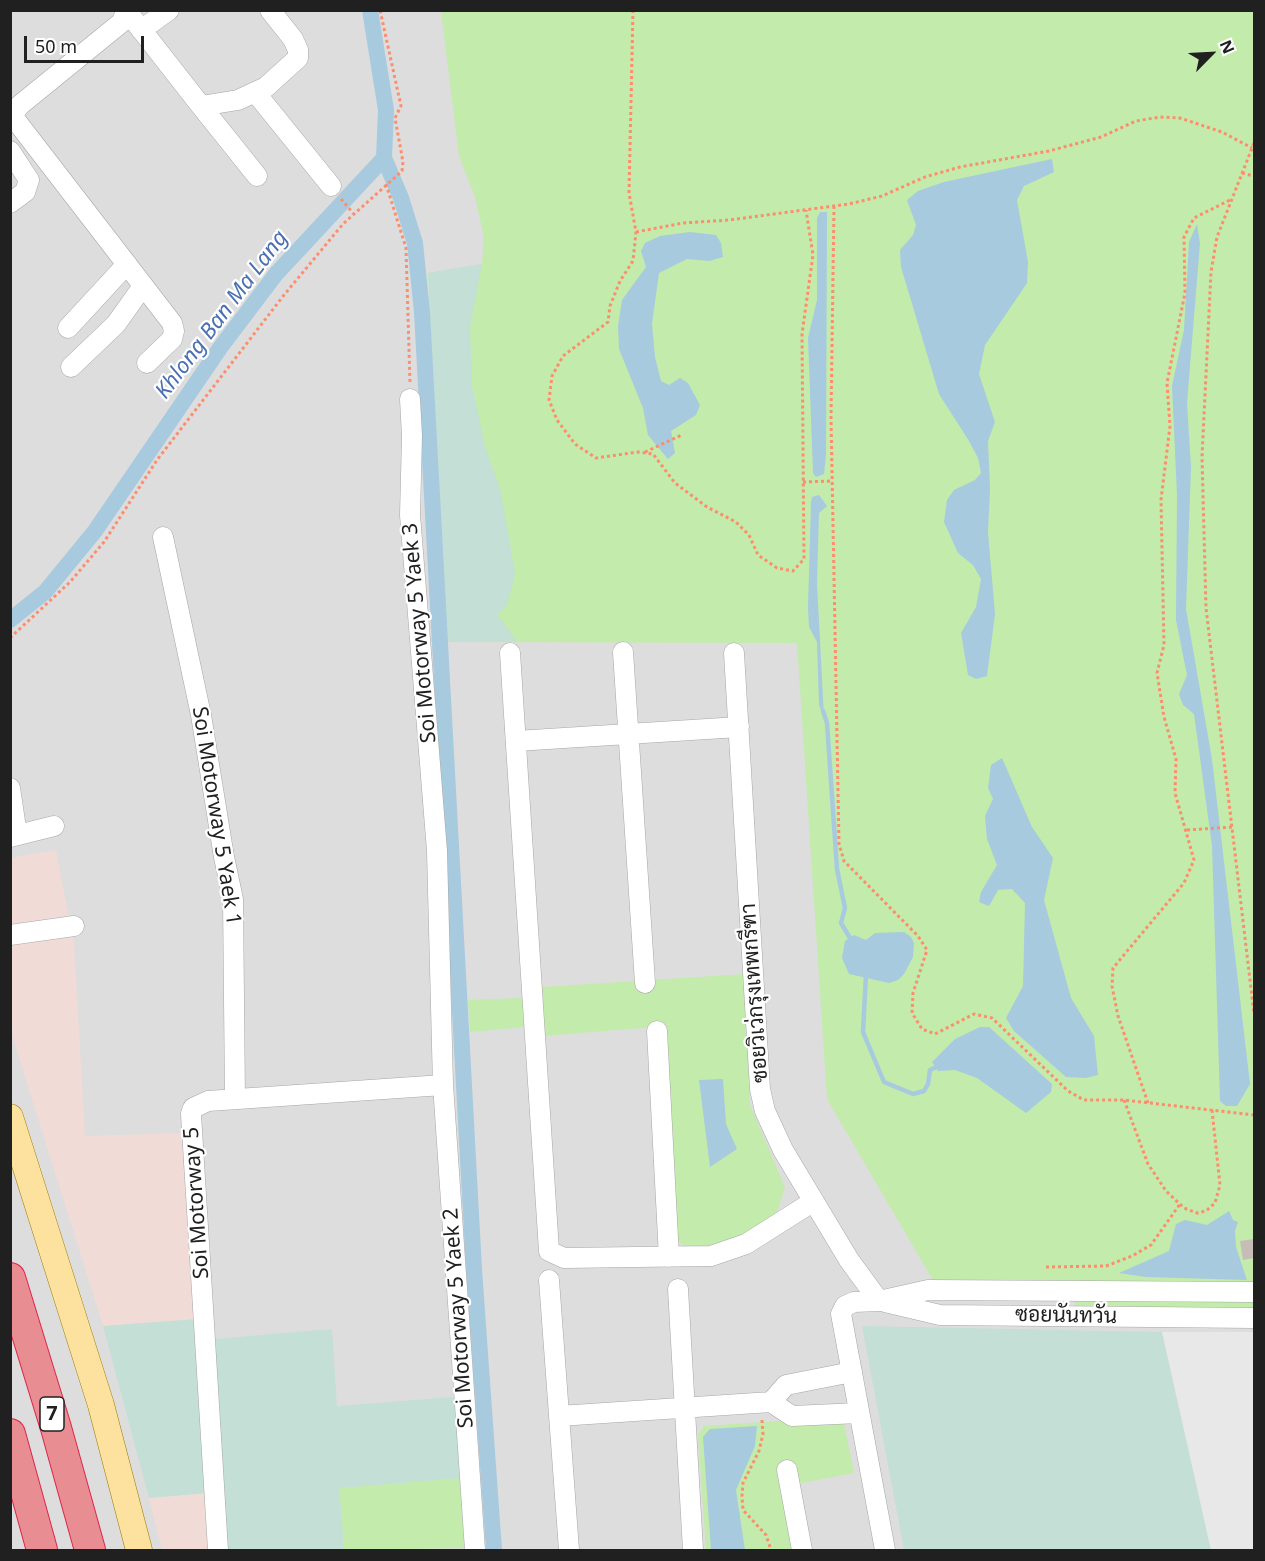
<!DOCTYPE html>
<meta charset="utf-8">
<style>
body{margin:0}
#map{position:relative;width:1265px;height:1561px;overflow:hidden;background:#f1efe6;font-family:"Noto Sans",sans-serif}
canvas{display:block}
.frame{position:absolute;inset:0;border:12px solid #202020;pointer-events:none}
.north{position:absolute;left:1181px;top:24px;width:60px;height:60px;-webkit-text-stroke:4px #fff;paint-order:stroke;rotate:66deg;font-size:16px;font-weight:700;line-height:24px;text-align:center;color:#202020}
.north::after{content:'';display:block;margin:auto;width:21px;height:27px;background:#202020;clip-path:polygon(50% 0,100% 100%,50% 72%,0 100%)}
.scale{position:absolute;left:24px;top:36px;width:120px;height:27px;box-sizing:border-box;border:3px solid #202020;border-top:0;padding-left:8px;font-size:18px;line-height:21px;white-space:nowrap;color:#202020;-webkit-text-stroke:4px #fff;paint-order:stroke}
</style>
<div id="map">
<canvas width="1265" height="1561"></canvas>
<div class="frame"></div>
<div class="north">N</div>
<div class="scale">50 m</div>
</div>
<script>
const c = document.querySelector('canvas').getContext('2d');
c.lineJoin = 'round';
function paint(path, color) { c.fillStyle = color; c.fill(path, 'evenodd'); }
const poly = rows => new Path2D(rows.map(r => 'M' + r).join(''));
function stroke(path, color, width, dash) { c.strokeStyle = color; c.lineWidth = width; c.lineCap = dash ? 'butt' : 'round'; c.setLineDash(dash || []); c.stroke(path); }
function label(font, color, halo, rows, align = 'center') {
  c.font = font + ' "Noto Sans",Sarabun,sans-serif'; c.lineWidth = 4.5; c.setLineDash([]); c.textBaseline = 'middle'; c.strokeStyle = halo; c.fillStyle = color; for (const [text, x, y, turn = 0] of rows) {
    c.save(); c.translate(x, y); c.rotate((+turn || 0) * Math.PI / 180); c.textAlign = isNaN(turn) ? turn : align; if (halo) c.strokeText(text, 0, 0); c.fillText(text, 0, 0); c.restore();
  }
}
const residential = poly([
 [11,11,1254,11,1254,1550,11,1550]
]);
const commercial = poly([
 [56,850,74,944,85,1136,184,1133,198,1319,103,1326,11,1032,10,858],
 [207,1493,211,1550,162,1550,149,1498]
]);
const grass = poly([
 [441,11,1254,11,1254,1284,934,1282,827,1099,797,643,447,642,428,273,482,264,484,237,475,197,459,156],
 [745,974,750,1105,785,1187,777,1213,749,1233,713,1247,690,1251,676,1239,666,1026,543,1036,524,1027,470,1032,468,1000,519,998,542,987],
 [1075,1298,1254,1300,1254,1313,1075,1310],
 [777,1421,844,1424,854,1473,785,1486,797,1550,706,1550,698,1435,704,1426],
 [461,1478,467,1548,344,1550,339,1488]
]);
const wetland = poly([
 [482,264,470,327,472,386,485,447,500,488,515,573,507,605,497,614,517,642,447,642,428,273],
 [198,1319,207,1493,149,1498,103,1326],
 [862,1326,1162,1332,1211,1550,904,1550],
 [332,1329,337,1406,454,1397,461,1478,339,1488,344,1550,228,1550,214,1339]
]);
const parking = poly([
 [1162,1332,1254,1332,1254,1550,1211,1550]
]);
const water = poly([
 [1052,159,1054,172,1024,186,1017,200,1028,262,1027,283,985,345,979,374,995,422,988,441,990,489,988,532,995,614,987,676,976,679,968,675,961,633,976,607,981,579,973,565,958,553,944,522,947,500,954,490,975,480,981,473,978,458,969,441,939,394,901,267,900,250,913,235,916,225,907,200,918,191,944,182],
 [820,212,827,212,826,455,824,474,816,477,813,473,808,338,817,300,817,218],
 [1197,224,1200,243,1187,403,1191,467,1186,609,1212,759,1250,1084,1237,1106,1226,1106,1220,1101,1212,846,1194,714,1183,705,1179,694,1187,675,1176,620,1177,495,1172,386,1184,330,1189,242],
 [690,232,716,235,721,243,723,257,709,261,687,259,659,273,652,324,655,357,661,381,669,385,680,378,688,383,700,405,696,415,671,431,675,453,668,459,648,435,643,408,619,349,618,326,622,300,646,267,641,251,645,243,660,236],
 [819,495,827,506,819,513,817,583,824,717,819,705,817,642,809,627,808,608,811,502,812,497],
 [1002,758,1032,827,1053,858,1044,900,1071,998,1094,1036,1098,1075,1086,1078,1066,1077,1014,1031,1006,1018,1023,986,1025,903,1012,889,998,890,989,906,979,902,981,892,997,865,987,839,985,816,993,799,988,788,991,765],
 [904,932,911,937,914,943,913,957,904,974,898,980,889,983,849,974,842,958,845,941,854,935,866,940,875,933],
 [980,1027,989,1027,1052,1084,1051,1092,1026,1113,977,1078,955,1070,938,1071,932,1062,955,1039],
 [723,1079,726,1124,737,1149,710,1167,699,1080],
 [1229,1211,1233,1220,1238,1222,1235,1231,1236,1247,1247,1280,1146,1277,1119,1273,1169,1251,1176,1224,1185,1220,1207,1225],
 [757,1426,755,1446,736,1490,745,1550,711,1550,703,1437,710,1429]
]);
const stream = poly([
 [823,711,827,723,837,869,845,908,841,923,853,943],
 [866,974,863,1032,884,1082,913,1094,924,1091,928,1084,930,1070,941,1065]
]);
const canal = poly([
 [384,158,401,198,415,243,422,312,474,1269,494,1550],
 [10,620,45,592,95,531,220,348,276,274,384,158,386,110,370,10]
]);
const building = poly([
 [1254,1239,1254,1258,1243,1260,1240,1241]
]);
const path = poly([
 [633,10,629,193,636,232,633,261,620,281,610,306,608,322,563,356,552,376,549,400,557,420,575,444,596,458,638,452,653,454,675,483,707,507,736,522,749,535,758,555,777,568,793,571,804,559,802,334,813,255,806,210],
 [1254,143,1217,237,1211,272,1202,457,1206,608,1254,1014],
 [1242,173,1254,176],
 [386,184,406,248,410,383],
 [341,199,353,213],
 [834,206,831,417,839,844,844,861,918,936,927,950,913,993,912,1013,922,1029,935,1034,974,1014,992,1018,1068,1091,1084,1100,1124,1100,1254,1115],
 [636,232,683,223,729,220,849,204,882,196,925,177,960,167,1049,151,1101,137,1136,121,1160,117,1180,118,1222,132,1252,148],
 [645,452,682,435],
 [803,482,832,481],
 [10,638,70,582,104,542,157,460,284,295,343,224,402,171,403,162,395,118,401,106,380,10],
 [1187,830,1233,827],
 [1124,1100,1148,1164,1166,1191,1184,1208,1197,1213,1206,1211,1215,1203,1220,1185,1212,1110],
 [1148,1103,1118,1016,1112,986,1113,968,1184,883,1194,860,1175,793,1176,759,1164,717,1157,673,1164,645,1161,500,1170,426,1167,383,1185,293,1184,237,1194,218,1230,200],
 [1046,1267,1106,1266,1132,1256,1151,1245,1180,1204],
 [762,1420,763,1434,759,1451,743,1483,742,1496,743,1510,766,1535,771,1550]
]);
const minor = poly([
 [126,10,201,106,238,100,255,92,331,186],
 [126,11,122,22,20,105,15,111,14,118,172,323,174,331,172,339,147,363],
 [141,30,169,10],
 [255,92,266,87,298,58,298,50,293,39,270,10],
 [201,106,257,176],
 [10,151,29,180,25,192,10,203],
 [68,328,127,264],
 [71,367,116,324,143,286],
 [410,399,412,436,410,515,437,851,443,1085,475,1550],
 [163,537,201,715,224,857,233,899,235,1099],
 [623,652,645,983],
 [510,653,549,1251,564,1258,711,1256,746,1244,814,1201],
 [734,653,760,1089,765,1111,783,1150,849,1260,879,1301],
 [516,741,739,727],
 [10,788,17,835],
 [10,837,54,826],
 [10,935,74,926],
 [657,1031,669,1257],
 [549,1280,569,1550],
 [678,1289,693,1550],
 [885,1302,940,1315,1254,1318],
 [771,1402,786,1385,852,1372],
 [559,1416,771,1402,792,1416,859,1413],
 [787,1470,802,1550],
 [218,1550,191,1114,193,1108,208,1101,443,1085],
 [885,1550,841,1314,845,1306,854,1302,879,1301,928,1290,1254,1292]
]);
const major = poly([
 [10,1117,101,1405,139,1550]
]);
const highway = poly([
 [10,1278,56,1428,90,1550],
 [10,1434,42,1550]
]);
const shields = [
 [52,1414,24]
];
const shieldNames = [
 ["7",52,1414]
];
const streetNames = [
 ["Soi Motorway 5 Yaek 3",420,633,-95],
 ["Soi Motorway 5 Yaek 1",216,816,81],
 ["ซอยวิเว่กรุงเทพกรีฑา",755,993,-94],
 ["Soi Motorway 5",197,1203,-94],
 ["ซอยนันทวัน",1066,1316,1],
 ["Soi Motorway 5 Yaek 2",459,1318,-94]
];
const waterNames = [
 ["Khlong Ban Ma Lang",222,315,-53]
];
paint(residential, '#dedddd');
paint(commercial, '#f1dbd6');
paint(grass, '#c3ebac');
paint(wetland, '#c3dfd6');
paint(parking, '#e8e8e8');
paint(water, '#a7cadf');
stroke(stream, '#a7cadf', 4.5);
stroke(canal, '#a7cadf', 16);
paint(building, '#c6beb6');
stroke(minor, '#a7a7a7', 21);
stroke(major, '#9c7d00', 27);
stroke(highway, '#de244b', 32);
stroke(path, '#fc8e6d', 3, [3, 3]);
stroke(minor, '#fff', 20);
stroke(major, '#fde19f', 26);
stroke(highway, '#e88e93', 30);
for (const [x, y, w] of shields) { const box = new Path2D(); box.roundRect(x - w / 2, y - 17, w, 34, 4.5); c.fillStyle = '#fff'; c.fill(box); stroke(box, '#202020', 1.5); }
label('bold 20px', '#202020', null, shieldNames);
label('21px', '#202020', '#fff', streetNames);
label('italic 22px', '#4a70b2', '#fff', waterNames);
</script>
